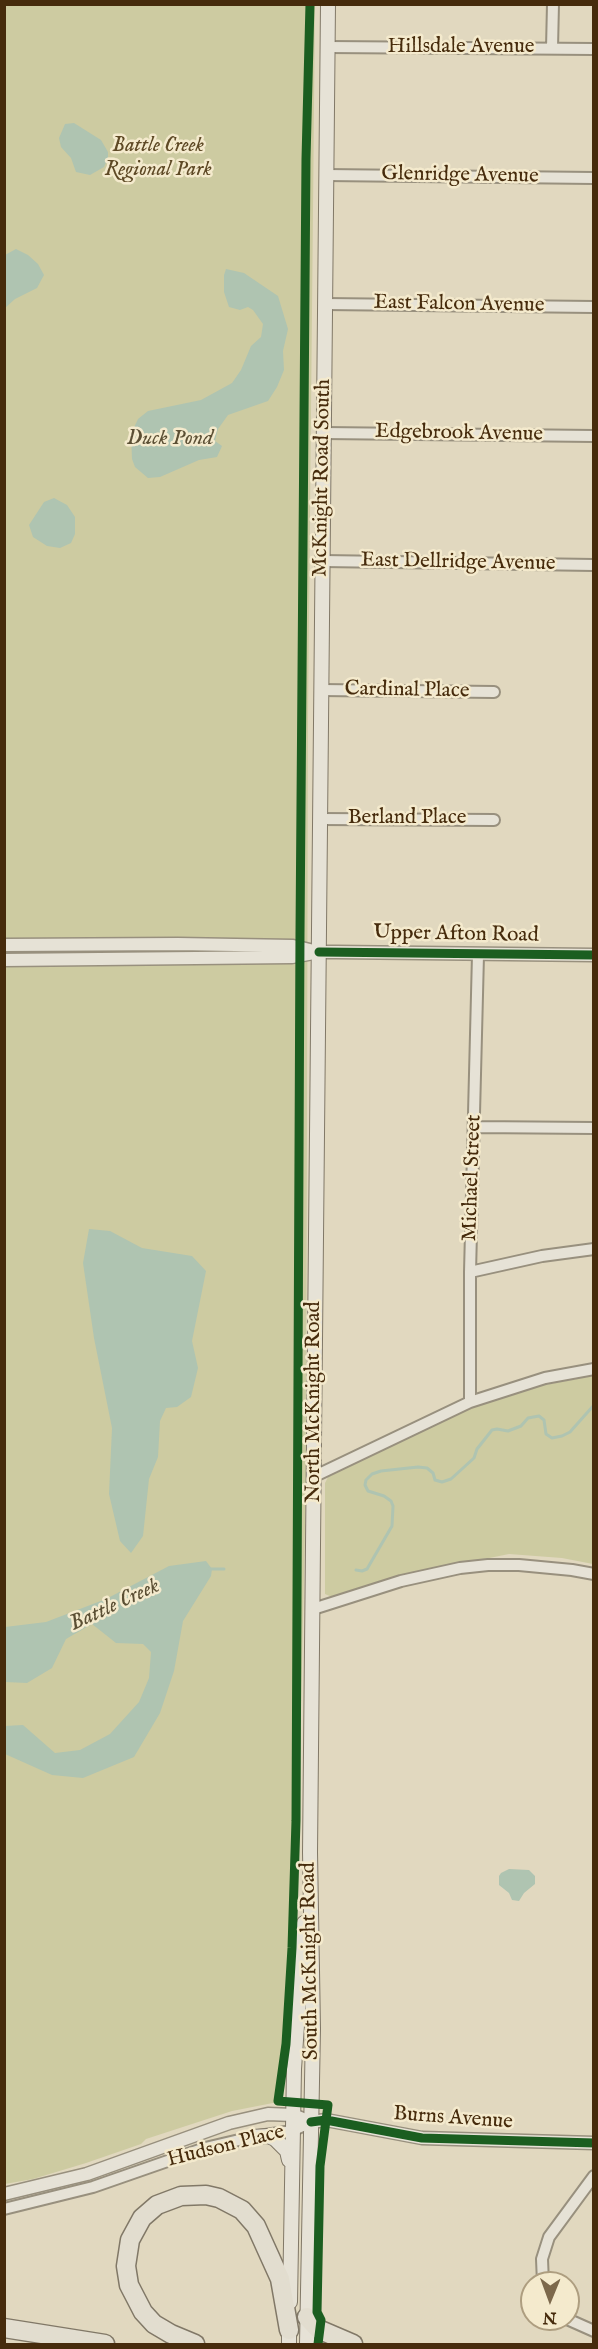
<!DOCTYPE html>
<style>
body{margin:0}
#map{position:relative;width:598px;height:2349px;overflow:hidden;background:#e1d8bf;font-family:"IM FELL English",serif}
canvas{display:block}
.frame{position:absolute;inset:0;border:6px solid #462b0c;pointer-events:none}
.north{position:absolute;left:520px;top:2271px;width:60px;height:60px;box-sizing:border-box;background:#f4eacd;border:2px solid #ae9e80;border-radius:50%;rotate:181deg;font-size:16px;font-weight:700;line-height:24px;text-align:center;color:#462b0c}
.north::after{content:'';display:block;margin:auto;width:21px;height:27px;background:#7c684b;clip-path:polygon(50% 0,100% 100%,50% 72%,0 100%)}
</style>
<div id="map">
<canvas width="598" height="2349"></canvas>
<div class="frame"></div>
<div class="north">N</div>
</div>
<script>
const c = document.querySelector('canvas').getContext('2d');
c.lineJoin = 'round';
function paint(path, color) { c.fillStyle = color; c.fill(path, 'evenodd'); }
const poly = rows => new Path2D(rows.map(r => 'M' + r).join(''));
function stroke(path, color, width, dash) { c.strokeStyle = color; c.lineWidth = width; c.lineCap = dash ? 'butt' : 'round'; c.setLineDash(dash || []); c.stroke(path); }
function label(font, color, halo, rows, align = 'center') {
  c.font = font + ' "IM FELL English",serif'; c.lineWidth = 5; c.setLineDash([]); c.textBaseline = 'middle'; c.strokeStyle = halo; c.fillStyle = color; for (const [text, x, y, turn = 0] of rows) {
    c.save(); c.translate(x, y); c.rotate((+turn || 0) * Math.PI / 180); c.textAlign = isNaN(turn) ? turn : align; if (halo) c.strokeText(text, 0, 0); c.fillText(text, 0, 0); c.restore();
  }
}
const green = poly([
 [5,5,315,5,308,718,306,1482,296,1939,278,2102,232,2111,146,2139,141,2144,86,2163,33,2179,5,2184],
 [593,1376,593,1564,562,1558,509,1554,391,1578,332,1597,325,1594,325,1483,328,1477,473,1407,538,1386]
]);
const water = poly([
 [74,123,101,140,108,152,108,158,104,167,90,175,76,172,71,158,61,147,59,138,65,124],
 [16,249,28,255,38,264,44,275,37,288,15,299,5,308,5,255],
 [226,269,244,273,278,296,288,329,283,351,284,370,277,387,268,401,228,415,218,429,215,441,222,446,217,457,199,460,160,477,148,478,135,467,132,459,131,434,138,419,148,411,201,400,232,383,241,370,251,346,261,337,263,324,253,310,248,307,240,310,229,307,224,292,224,275],
 [54,498,67,505,75,517,75,534,71,543,60,548,47,546,33,537,29,525,44,502],
 [89,1229,110,1231,142,1248,192,1256,206,1271,192,1341,198,1368,191,1397,177,1407,166,1408,160,1421,158,1457,149,1479,143,1536,131,1553,120,1541,109,1494,112,1428,94,1338,83,1263],
 [206,1561,212,1569,211,1576,183,1621,174,1671,160,1713,134,1757,83,1778,52,1775,5,1754,5,1726,23,1725,55,1753,80,1750,110,1734,139,1702,149,1678,151,1652,143,1644,116,1643,92,1624,66,1639,52,1668,27,1683,5,1682,5,1627,46,1622,106,1599,169,1566],
 [509,1869,529,1870,535,1876,535,1884,524,1893,519,1901,512,1900,509,1893,499,1885,499,1876,501,1873]
]);
const stream = poly([
 [209,1569,224,1569],
 [356,1570,362,1571,367,1569,392,1526,393,1506,391,1501,384,1496,368,1491,365,1485,366,1480,372,1474,381,1471,418,1467,427,1468,433,1473,435,1480,442,1482,451,1479,474,1458,477,1449,492,1430,497,1429,508,1431,521,1426,528,1418,539,1416,544,1420,546,1434,552,1438,562,1436,570,1432,594,1405]
]);
const minor = poly([
 [328,47,594,49],
 [552,48,553,4],
 [326,175,594,178],
 [325,304,594,307],
 [324,433,594,436],
 [323,561,594,565],
 [321,690,494,692],
 [320,819,494,820],
 [474,1127,594,1128],
 [470,1272,542,1256,594,1249],
 [470,1402,470,1272,478,955],
 [315,1476,470,1402,545,1378,594,1369],
 [313,1609,401,1581,460,1568,488,1565,519,1565,572,1570,594,1574],
 [4,2209,93,2187,205,2148,252,2137,292,2131,311,2122],
 [543,2283,542,2259,549,2237,594,2176],
 [567,2319,594,2331]
]);
const tertiary = poly([
 [4,945,178,944,293,946,314,951],
 [4,960,292,957,319,952,336,952,594,955],
 [4,2194,87,2174,229,2123,268,2114,293,2115,311,2122,326,2120,422,2138,594,2143]
]);
const secondary = poly([
 [252,2137,268,2136,275,2139,287,2151,289,2160],
 [290,2302,294,2069,304,1923],
 [289,2344,289,2321],
 [307,2344,313,2029,310,1852,328,4]
]);
const motorway = poly([
 [307,2317,318,2329,353,2344],
 [4,2328,105,2344],
 [195,2344,171,2334,154,2324,143,2312,129,2285,126,2266,130,2240,142,2218,157,2205,181,2196,206,2195,219,2198,242,2210,256,2226,280,2279,289,2330]
]);
const cycleway = poly([
 [310,4,306,159,300,932,296,1821,292,1948,286,2044,278,2101,328,2105,320,2166,317,2312,321,2320,318,2344],
 [319,952,594,955],
 [311,2122,326,2120,422,2138,594,2143]
]);
const streetNames = [
 ["Hillsdale Avenue",461,48],
 ["Glenridge Avenue",460,176,1],
 ["East Falcon Avenue",459,305,1],
 ["Edgebrook Avenue",459,434,1],
 ["McKnight Road South",323,478,-89],
 ["East Dellridge Avenue",458,563,1],
 ["Cardinal Place",407,691,1],
 ["Berland Place",407,819],
 ["Upper Afton Road",456,935,1],
 ["Michael Street",473,1178,-88],
 ["North McKnight Road",315,1402,-90],
 ["South McKnight Road",311,1961,-91],
 ["Burns Avenue",453,2119,4],
 ["Hudson Place",226,2147,-14]
];
const parkNames = [
 ["Battle Creek",158,147],
 ["Regional Park",158,171]
];
const waterNames = [
 ["Duck Pond",170,439],
 ["Battle Creek",115,1606,-25]
];
paint(green, '#cdcba1');
paint(water, '#afc4b1');
stroke(stream, '#afc4b1', 3);
stroke(minor, '#98907e', 14);
stroke(tertiary, '#98907e', 15);
stroke(secondary, '#817867', 16);
stroke(motorway, '#817867', 21);
stroke(minor, '#e6e2d6', 10);
stroke(tertiary, '#e6e2d6', 12);
stroke(secondary, '#e6e2d6', 14);
stroke(motorway, '#e2ddcf', 18);
stroke(cycleway, '#1b5e20', 9);
label('21px', '#462b0c', '#f4eacd', streetNames);
label('italic 21px', '#5e4925', '#f4eacd', parkNames);
label('italic 22px', '#5b4f34', '#f4eacd', waterNames);
</script>
